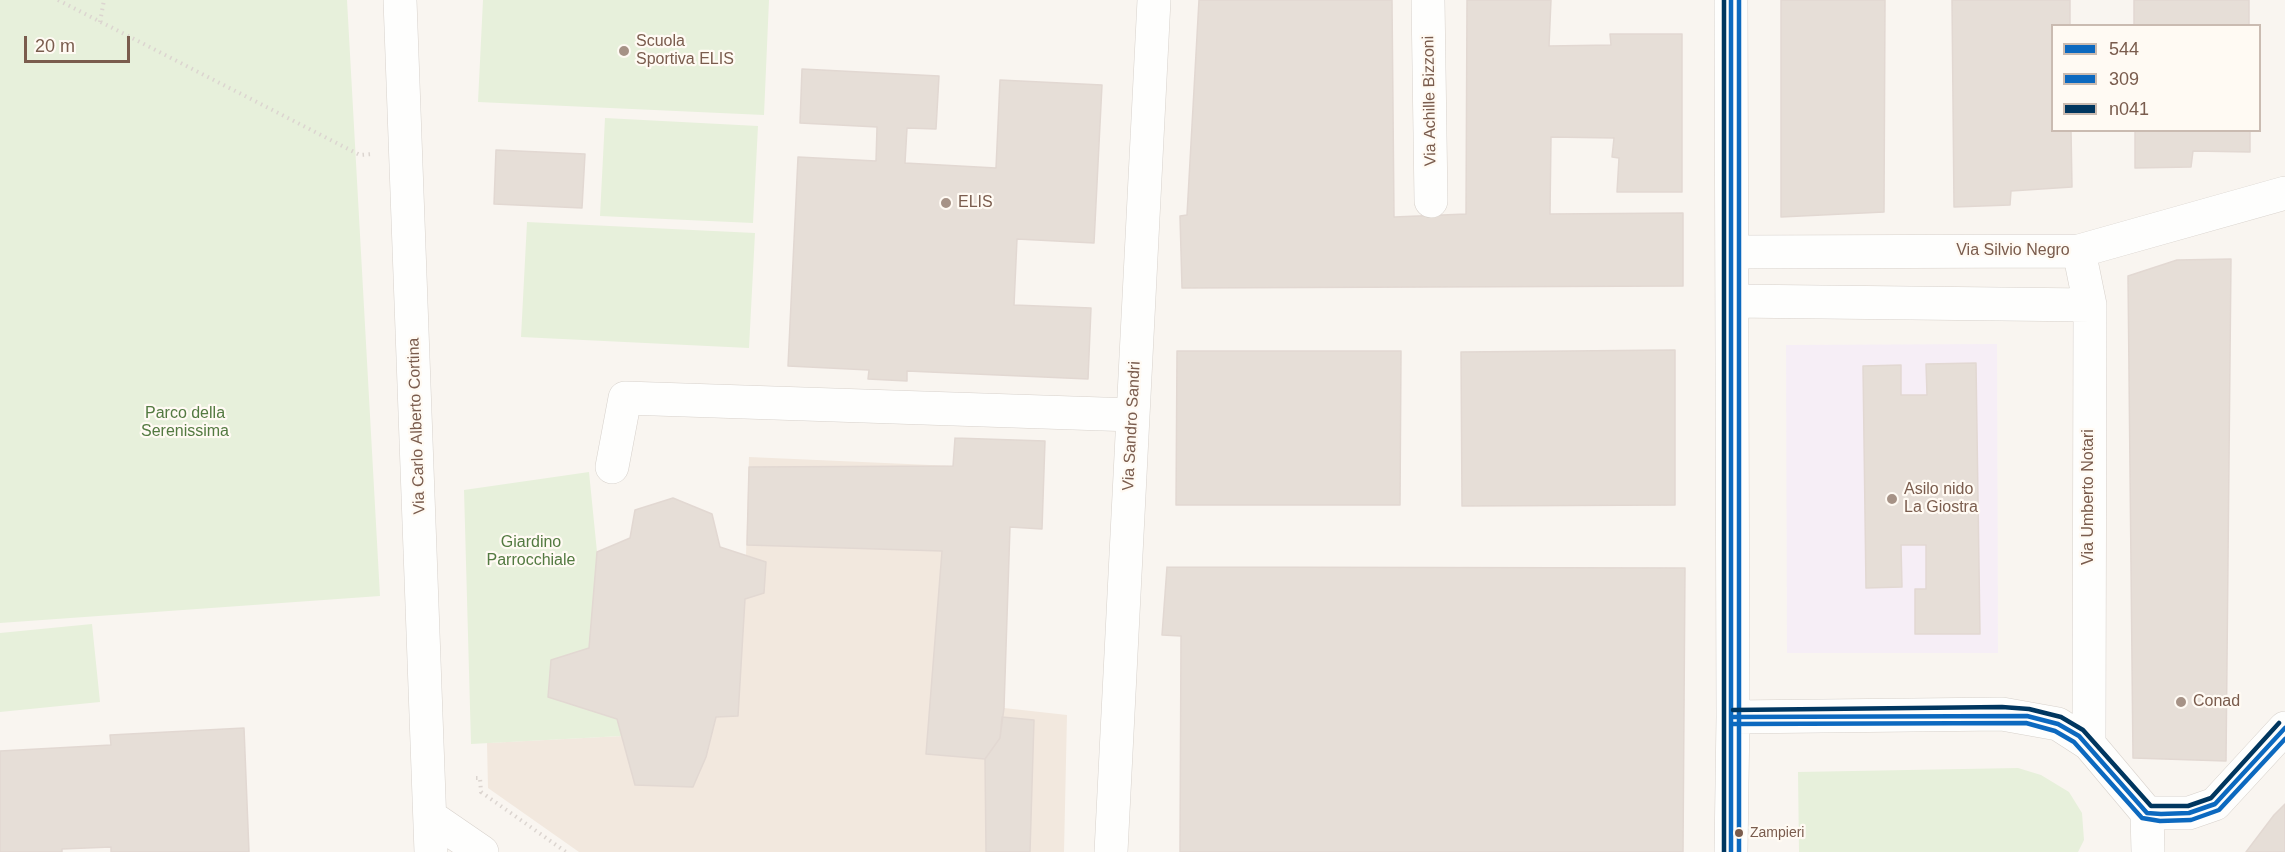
<!DOCTYPE html>
<style>
body{margin:0}
#map{position:relative;width:2285px;height:852px;overflow:hidden;background:#f9f5f0;font-family:Arial,sans-serif}
canvas{display:block}
.legend{position:absolute;left:2051px;top:24px;width:210px;height:108px;box-sizing:border-box;background:#fffaf3;border:2px solid #cabbb1;margin:0;padding:8px 10px;list-style:none;font-size:18px;color:#7a5c4d}
.legend li{display:flex;align-items:center;gap:12px;height:30px}
.legend b{width:30px;border:2px solid #cabbb1}
.scale{position:absolute;left:24px;top:36px;width:106px;height:27px;box-sizing:border-box;border:3px solid #7a5c4d;border-top:0;padding-left:8px;font-size:18px;line-height:21px;white-space:nowrap;color:#7a5c4d;-webkit-text-stroke:4px #fffaf3;paint-order:stroke}
</style>
<div id="map">
<canvas width="2285" height="852"></canvas>
<ul class="legend">
<li><b style="height:8px;background:#0c69bf"></b>544</li>
<li><b style="height:8px;background:#0c69bf"></b>309</li>
<li><b style="height:8px;background:#00365f"></b>n041</li>
</ul>
<div class="scale">20 m</div>
</div>
<script>
const c = document.querySelector('canvas').getContext('2d');
c.lineJoin = 'round';
function paint(path, color) { c.fillStyle = color; c.fill(path, 'evenodd'); }
const poly = rows => new Path2D(rows.map(r => 'M' + r).join(''));
function stroke(path, color, width, dash) { c.strokeStyle = color; c.lineWidth = width; c.lineCap = dash ? 'butt' : 'round'; c.setLineDash(dash || []); c.stroke(path); }
function label(font, color, halo, rows, align = 'center') {
  c.font = font + ' Arial,sans-serif'; c.lineWidth = 4.5; c.setLineDash([]); c.textBaseline = 'middle'; c.strokeStyle = halo; c.fillStyle = color; for (const [text, x, y, turn = 0] of rows) {
    c.save(); c.translate(x, y); c.rotate((+turn || 0) * Math.PI / 180); c.textAlign = isNaN(turn) ? turn : align; if (halo) c.strokeText(text, 0, 0); c.fillText(text, 0, 0); c.restore();
  }
}
const residential = poly([
 [955,438,1045,441,1010,527,1004,708,1067,715,1064,852,579,852,488,788,487,743,622,736,693,787,706,757,716,717,738,716,745,599,764,593,766,562,746,555,749,457,953,466]
]);
const education = poly([
 [1997,344,1998,653,1787,653,1786,345]
]);
const green = poly([
 [0,0,347,0,380,596,0,623],
 [483,0,769,0,764,115,478,102],
 [605,118,758,126,753,223,600,216],
 [527,222,755,233,749,348,521,337],
 [589,472,597,552,589,648,552,660,548,697,617,719,622,736,471,744,464,490],
 [92,624,100,702,0,712,0,633],
 [2018,768,2041,775,2069,792,2082,813,2084,840,2078,852,1799,852,1798,772]
]);
const building = poly([
 [1199,0,1392,0,1394,217,1466,214,1467,0,1551,0,1549,46,1611,45,1610,34,1682,34,1682,192,1617,192,1619,158,1612,157,1614,138,1551,137,1550,214,1683,213,1683,286,1182,288,1180,216,1187,215,1199,0],
 [1781,0,1885,0,1884,212,1781,217,1781,0],
 [1952,0,2070,0,2070,26,2052,26,2052,130,2071,130,2072,187,2011,191,2010,205,1954,207,1952,0],
 [2134,0,2249,0,2249,26,2134,26,2134,0],
 [802,69,939,76,936,129,907,128,905,163,996,168,1000,80,1102,85,1094,243,1017,239,1014,305,1091,308,1088,379,907,371,907,381,868,379,869,370,788,366,798,157,876,161,877,127,800,123,802,69],
 [2135,130,2250,130,2250,152,2193,151,2191,167,2135,168,2135,130],
 [496,150,585,154,582,208,494,204,496,150],
 [2231,259,2226,761,2133,758,2128,276,2177,260,2231,259],
 [1675,350,1675,505,1462,506,1461,352,1675,350],
 [1177,351,1401,351,1400,505,1176,505,1177,351],
 [1976,363,1980,634,1915,634,1915,589,1926,589,1926,545,1901,545,1902,587,1866,588,1863,366,1901,365,1901,395,1927,395,1926,364,1976,363],
 [955,438,1045,441,1042,529,1010,527,1004,708,1000,738,985,759,926,754,942,551,747,545,749,467,953,466,955,438],
 [673,498,712,514,720,547,766,562,764,593,745,599,738,716,716,717,706,757,693,787,635,785,617,719,548,697,551,660,589,648,597,552,630,538,635,510,673,498],
 [1167,567,1685,568,1683,852,1180,852,1181,636,1162,635,1167,567],
 [1002,717,1034,720,1030,852,986,852,985,759,1000,738,1002,717],
 [244,728,249,852,111,852,111,847,62,849,62,852,0,852,0,751,111,745,110,735,244,728],
 [2285,804,2285,852,2246,852,2274,815,2285,804]
]);
const path = poly([
 [58,0,360,155,373,154],
 [100,22,104,0],
 [476,778,480,778,481,792,566,852]
]);
const minor = poly([
 [400,0,431,852],
 [1428,0,1431,201],
 [2079,251,2090,305,2089,744],
 [1732,252,2079,251,2285,193],
 [1732,301,2090,305],
 [612,467,625,398,1133,415],
 [1733,717,2002,714,2058,724,2089,744,2147,813,2148,852],
 [2147,813,2189,813,2215,804,2285,728],
 [431,817,482,852],
 [1111,852,1154,0],
 [1731,852,1733,717,1731,0]
]);
const bus1 = poly([
 [1731,0,1731,852],
 [1733,717,2027,716,2058,724,2079,736,2147,813,2161,814,2189,813,2215,804,2285,728]
]);
const bus2 = poly([
 [1739,0,1739,852],
 [1733,724,2026,723,2055,731,2074,742,2142,818,2160,821,2191,820,2219,810,2285,739]
]);
const bus3 = poly([
 [1724,0,1724,852],
 [1733,710,2002,707,2029,709,2061,717,2083,730,2151,806,2188,806,2211,798,2279,723]
]);
const markers = [
 [624,51,6,"#a69286"],
 [946,203,6,"#a69286"],
 [1892,499,6,"#a69286"],
 [2181,702,6,"#a69286"],
 [1739,833,5,"#7a5c4d"]
];
const busNames = [
 ["Zampieri",1750,833]
];
const poiNames = [
 ["Scuola",636,42],
 ["Sportiva ELIS",636,60],
 ["ELIS",958,203],
 ["Asilo nido",1904,490],
 ["La Giostra",1904,508],
 ["Conad",2193,702]
];
const streetNames = [
 ["Via Achille Bizzoni",1430,101,-91],
 ["Via Silvio Negro",2013,251],
 ["Via Carlo Alberto Cortina",417,426,-92],
 ["Via Sandro Sandri",1132,426,-87],
 ["Via Umberto Notari",2089,497,-90]
];
const parkNames = [
 ["Parco della",185,414],
 ["Serenissima",185,432],
 ["Giardino",531,543],
 ["Parrocchiale",531,561]
];
paint(residential, '#f2e8de');
paint(education, '#f6eef6');
paint(green, '#e7f0db');
paint(building, '#e6ded7');
stroke(building, '#e2d8d2', 1.5);
stroke(minor, '#d7d1cb', 34);
stroke(path, '#dcd5d0', 4, [1.5, 4.5]);
stroke(minor, '#fefefd', 33);
stroke(bus1, '#0c69bf', 4.5);
stroke(bus2, '#0c69bf', 4.5);
stroke(bus3, '#00365f', 4.5);
for (const [x, y, r, color] of markers) { const dot = new Path2D(); dot.arc(x, y, r, 0, 2 * Math.PI); c.fillStyle = color; c.fill(dot); stroke(dot, '#fffaf3', 2); }
label('14px', '#7a5c4d', '#fffaf3', busNames, 'left');
label('16px', '#7a5c4d', '#fffaf3', poiNames, 'left');
label('16px', '#7a5c4d', '#fffaf3', streetNames);
label('16px', '#537a41', '#fffaf3', parkNames);
</script>
